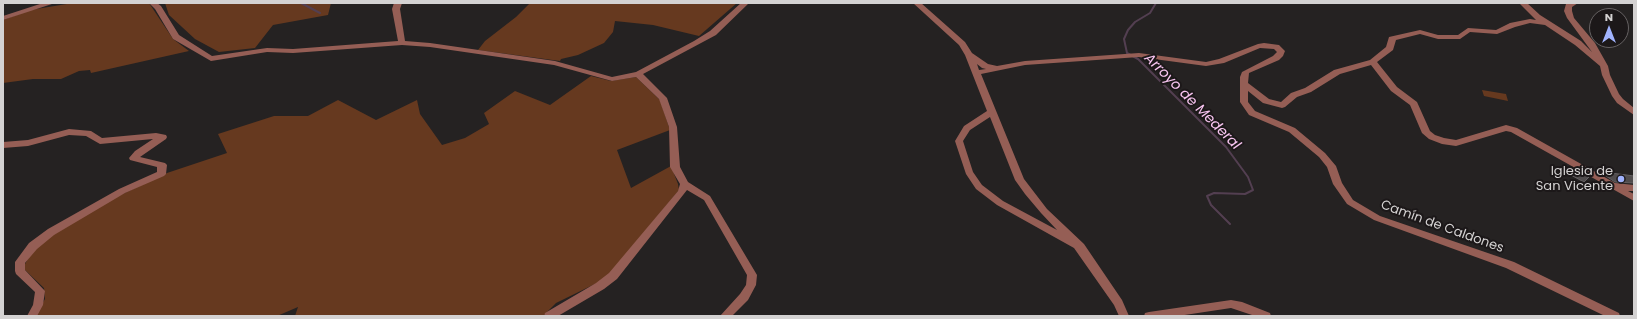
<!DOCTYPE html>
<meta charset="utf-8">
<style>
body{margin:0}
#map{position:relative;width:1637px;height:319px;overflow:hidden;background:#252222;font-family:Poppins,sans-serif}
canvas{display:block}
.frame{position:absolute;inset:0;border:4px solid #d4d2d2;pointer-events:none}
.north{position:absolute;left:1589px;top:8px;width:40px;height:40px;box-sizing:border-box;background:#1c1819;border:1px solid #666263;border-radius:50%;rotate:0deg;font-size:11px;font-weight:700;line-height:16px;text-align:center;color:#d4d2d2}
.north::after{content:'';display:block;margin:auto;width:14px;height:18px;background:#a1b3fd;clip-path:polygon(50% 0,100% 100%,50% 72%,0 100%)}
</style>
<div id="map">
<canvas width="1637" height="319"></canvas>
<div class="frame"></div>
<div class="north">N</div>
</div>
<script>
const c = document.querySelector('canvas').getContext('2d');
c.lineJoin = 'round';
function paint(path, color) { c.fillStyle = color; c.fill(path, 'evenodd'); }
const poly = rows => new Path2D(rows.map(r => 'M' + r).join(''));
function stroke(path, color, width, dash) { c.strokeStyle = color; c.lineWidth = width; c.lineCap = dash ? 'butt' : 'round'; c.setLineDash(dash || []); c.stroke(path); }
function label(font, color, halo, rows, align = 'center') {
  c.font = font + ' Poppins,sans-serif'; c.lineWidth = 4; c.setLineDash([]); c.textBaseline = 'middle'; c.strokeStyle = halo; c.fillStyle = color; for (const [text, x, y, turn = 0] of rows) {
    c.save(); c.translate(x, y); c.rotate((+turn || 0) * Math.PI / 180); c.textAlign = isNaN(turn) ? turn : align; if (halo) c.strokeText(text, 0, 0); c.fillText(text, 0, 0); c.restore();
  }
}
const green = poly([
 [73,3,149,3,173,39,189,51,91,73,90,70,79,71,61,79,33,79,3,83,3,20,30,10],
 [165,3,331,3,328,15,273,25,255,48,219,52,195,39,169,15],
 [530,3,737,3,699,36,653,25,615,21,613,32,604,43,578,55,561,59,560,61,478,50,485,41,516,17],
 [591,76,611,81,636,77,660,100,670,130,617,150,631,188,671,166,678,184,679,190,611,273,599,282,556,303,543,316,295,316,298,307,277,316,35,316,45,299,44,288,25,270,25,264,31,253,48,238,112,199,167,173,227,153,218,134,274,116,308,116,338,100,376,120,417,100,420,114,442,145,465,138,489,124,484,113,515,91,550,105],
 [1482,90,1506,94,1508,101,1484,96]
]);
const stream = poly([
 [301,3,320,13],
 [1156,3,1150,13,1135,22,1128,30,1124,39,1127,53,1138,59,1226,147,1248,177,1253,190,1245,194,1214,193,1207,196,1211,205,1230,224]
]);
const building = poly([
 [1573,168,1589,177,1584,182,1567,173,1573,168],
 [1603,172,1634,176,1634,183,1615,182,1606,176,1603,172]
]);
const minor = poly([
 [43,3,55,3,3,20,3,16,43,3],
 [149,3,157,3,161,6,179,35,212,56,267,48,293,49,398,41,392,9,394,3,402,3,400,9,405,41,430,43,555,61,612,77,636,72,694,41,710,31,741,3,749,3,716,35,643,74,667,98,677,127,680,167,688,182,710,196,757,275,756,285,748,300,732,316,720,316,740,294,746,285,747,275,704,200,687,190,617,279,604,289,558,316,544,316,545,313,596,283,609,273,678,191,680,184,670,167,669,127,659,99,636,77,612,81,554,65,430,47,402,45,293,53,267,52,211,61,173,39,155,9,149,3],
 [913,3,921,3,965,42,972,53,988,64,997,66,1025,61,1139,53,1206,62,1219,59,1258,44,1264,43,1279,45,1285,51,1283,56,1279,60,1249,73,1248,83,1269,99,1281,102,1291,93,1305,88,1334,70,1370,60,1386,47,1389,37,1420,30,1438,35,1458,35,1468,28,1496,30,1510,23,1530,19,1536,20,1519,3,1527,3,1540,15,1581,41,1592,52,1567,18,1564,11,1566,4,1569,3,1578,3,1572,7,1572,11,1574,18,1595,43,1608,66,1610,75,1619,94,1623,99,1634,108,1634,115,1617,103,1612,96,1602,75,1600,66,1575,45,1545,25,1530,23,1515,27,1497,34,1470,32,1460,39,1438,39,1420,34,1396,40,1393,50,1377,62,1397,87,1417,102,1430,131,1435,135,1444,138,1456,140,1506,125,1517,128,1615,183,1634,185,1634,191,1628,191,1634,194,1634,201,1511,132,1506,131,1456,146,1442,144,1429,139,1422,133,1410,105,1391,91,1371,65,1340,74,1311,92,1297,97,1285,107,1282,108,1263,103,1248,91,1248,102,1255,111,1295,128,1325,153,1336,166,1342,183,1353,200,1380,216,1514,262,1619,313,1620,316,1605,316,1506,268,1374,220,1347,204,1333,184,1327,167,1319,157,1289,132,1249,115,1240,102,1240,77,1242,72,1273,56,1277,52,1274,49,1260,48,1224,63,1206,66,1139,57,1025,65,981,74,1024,179,1047,209,1084,244,1122,300,1129,316,1119,316,1114,305,1074,248,997,205,976,189,966,174,955,141,964,126,987,111,965,55,959,45,913,3],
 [977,64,982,68,986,69,979,70,977,64],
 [990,117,1015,180,1025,194,1041,213,1057,230,1003,201,982,185,973,172,963,141,970,130,990,117],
 [69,129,91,131,102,138,156,133,166,135,167,137,166,139,140,157,165,163,167,165,166,174,164,176,125,193,54,235,37,249,25,263,25,270,45,291,43,305,37,316,27,316,33,305,35,292,16,274,15,271,15,262,29,243,48,229,119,189,157,172,157,167,130,160,129,158,135,151,153,139,100,144,86,136,69,135,28,146,3,148,3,142,28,140,69,129],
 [1231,300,1242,302,1270,313,1271,316,1255,316,1231,308,1178,316,1144,316,1145,313,1149,312,1231,300]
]);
const markers = [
 [1621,179,4,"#a1b3fd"]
];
const poiNames = [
 ["Iglesia de",1613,172],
 ["San Vicente",1613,187]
];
const streetNames = [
 ["Camín de Caldones",1442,227,20]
];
const waterNames = [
 ["Arroyo de Mederal",1192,102,45]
];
paint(green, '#66391f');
stroke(stream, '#533f51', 2);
paint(building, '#504c4d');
stroke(building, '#646062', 1);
paint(minor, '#955e55');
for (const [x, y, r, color] of markers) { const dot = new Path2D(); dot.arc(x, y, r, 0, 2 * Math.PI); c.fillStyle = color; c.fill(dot); stroke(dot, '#1c1819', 1.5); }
label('13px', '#d4d2d2', '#1c1819', poiNames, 'right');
label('13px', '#d4d2d2', '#1c1819', streetNames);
label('italic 14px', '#f8c5f1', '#1c1819', waterNames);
</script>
